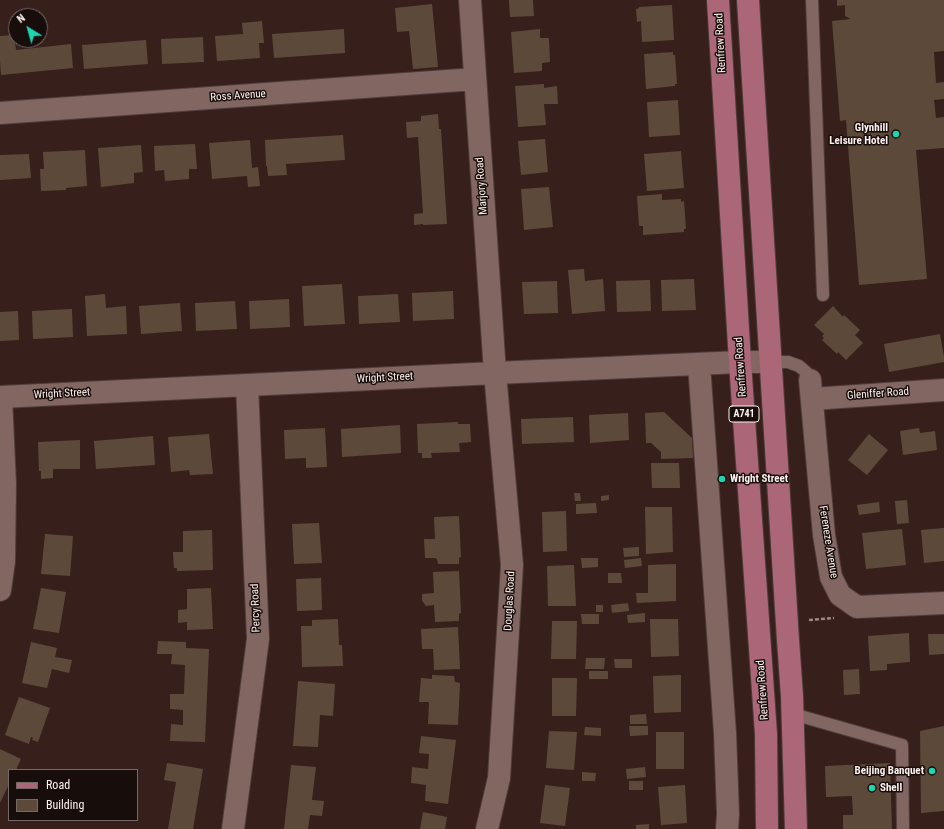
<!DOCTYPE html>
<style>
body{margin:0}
#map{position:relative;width:944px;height:829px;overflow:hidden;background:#37201c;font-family:"Roboto Condensed",sans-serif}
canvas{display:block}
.legend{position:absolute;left:8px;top:769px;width:130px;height:52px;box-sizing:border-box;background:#170d0b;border:1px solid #746966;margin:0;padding:5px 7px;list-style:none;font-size:12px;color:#fff2ef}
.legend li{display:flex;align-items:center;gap:8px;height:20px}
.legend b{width:20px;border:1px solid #746966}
.north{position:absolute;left:8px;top:8px;width:40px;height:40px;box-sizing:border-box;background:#170d0b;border:1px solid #746966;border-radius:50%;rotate:323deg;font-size:11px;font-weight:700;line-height:16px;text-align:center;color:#fff2ef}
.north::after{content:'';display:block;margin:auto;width:14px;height:18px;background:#1dd5b1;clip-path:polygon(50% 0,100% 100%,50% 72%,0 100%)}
</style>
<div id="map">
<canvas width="944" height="829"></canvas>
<ul class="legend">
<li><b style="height:5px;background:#ab6678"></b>Road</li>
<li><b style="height:11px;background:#5d493a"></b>Building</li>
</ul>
<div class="north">N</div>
</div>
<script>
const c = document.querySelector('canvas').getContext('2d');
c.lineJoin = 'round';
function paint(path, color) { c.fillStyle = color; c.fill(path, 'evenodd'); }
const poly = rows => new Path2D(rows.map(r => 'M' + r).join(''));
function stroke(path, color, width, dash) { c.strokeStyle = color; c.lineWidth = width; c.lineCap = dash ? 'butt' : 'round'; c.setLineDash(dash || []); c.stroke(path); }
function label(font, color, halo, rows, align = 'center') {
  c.font = font + ' "Roboto Condensed",sans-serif'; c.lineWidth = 3; c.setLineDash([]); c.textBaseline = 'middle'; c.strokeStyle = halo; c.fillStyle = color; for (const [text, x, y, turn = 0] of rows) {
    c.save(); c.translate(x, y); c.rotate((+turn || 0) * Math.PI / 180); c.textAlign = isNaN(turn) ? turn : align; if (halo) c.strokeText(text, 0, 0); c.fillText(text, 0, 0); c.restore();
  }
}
const building = poly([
 [509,0,533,0,534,16,510,17],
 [837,0,944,0,944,51,934,52,936,83,944,82,944,99,934,100,936,118,944,117,944,148,916,150,927,279,859,285,846,120,840,121,832,21,851,19,845,16,845,5,837,6],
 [432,4,438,67,413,69,409,31,397,32,395,8],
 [672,5,674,40,642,42,641,21,637,22,636,9,639,8,639,7],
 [262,21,264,43,259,43,260,58,217,61,215,36,243,34,242,23],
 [344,29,345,53,274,58,272,34],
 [540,29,540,38,549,38,550,62,542,63,542,71,514,73,511,32],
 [14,35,16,50,71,44,73,68,1,75,0,60,0,36],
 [203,37,204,62,162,64,161,39],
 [146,40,148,64,84,69,82,45],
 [673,52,673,55,675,55,677,84,675,84,675,86,646,89,644,54],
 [544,84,544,88,557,86,558,104,544,104,546,125,518,127,515,86],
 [678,100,680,135,649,137,647,102],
 [438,114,439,129,441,129,447,224,423,225,423,224,414,225,414,214,423,213,418,137,407,138,406,122,421,121,421,116],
 [343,135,345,160,286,164,287,175,268,176,267,166,266,166,265,140],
 [545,139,548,172,521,175,518,141],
 [250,140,252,168,258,167,260,186,248,187,247,176,212,179,209,143],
 [195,144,197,169,189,169,189,179,165,181,164,170,155,171,154,146],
 [141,145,143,172,134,173,134,183,101,187,98,148],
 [85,150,87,186,66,188,66,190,41,191,40,169,44,169,43,152],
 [681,151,684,188,647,191,644,154],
 [29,154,31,178,0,180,0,155],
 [549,187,553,227,524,230,521,189],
 [662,194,662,200,681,199,681,202,684,201,686,229,684,229,684,232,643,235,643,226,639,226,637,196],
 [584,269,585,281,603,279,605,311,572,314,568,270],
 [694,279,696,310,662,311,661,280],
 [650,280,651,311,617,312,616,281],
 [557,281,558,313,524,314,522,282],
 [342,284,345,324,304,326,302,286],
 [453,291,454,319,413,321,412,293],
 [105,294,106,308,126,306,127,334,87,336,85,296],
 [398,294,400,322,359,324,358,296],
 [289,299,290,327,250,329,249,301],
 [235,301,237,329,196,331,195,303],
 [180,303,182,331,141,334,139,306],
 [833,306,843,317,844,315,860,330,855,335,863,343,846,360,838,352,837,354,822,340,824,338,822,336,824,334,814,325],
 [72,309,73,337,33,339,32,311],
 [18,311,19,340,0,341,0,312],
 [940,334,944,357,944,362,889,372,884,344],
 [664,412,692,438,693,458,661,459,661,452,651,443,646,443,645,413],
 [628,413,629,440,590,443,589,415],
 [573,417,574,442,522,444,521,419],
 [458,422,458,424,470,424,471,442,459,443,460,452,431,453,432,458,422,458,422,453,418,453,417,424],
 [400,425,401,453,342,457,341,429],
 [325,428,327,467,306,468,306,458,285,459,284,430],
 [919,428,920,433,935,431,937,450,903,455,900,431],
 [209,434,213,474,190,475,189,470,171,472,168,437],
 [869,434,888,450,867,475,848,460],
 [153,436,155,465,96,469,94,441],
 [80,440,80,469,53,469,53,478,41,479,41,471,39,471,38,442],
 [651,463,679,463,680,488,652,488],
 [574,493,580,493,581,501,575,501],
 [609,495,609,500,601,501,601,496],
 [907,500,909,523,897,524,895,501],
 [879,502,880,512,859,515,857,505],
 [596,503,597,513,576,514,576,504],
 [645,507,672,507,673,552,646,554],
 [566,511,567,551,543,552,542,512],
 [459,516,461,557,459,558,459,564,438,564,437,559,435,558,425,558,424,539,435,539,434,517],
 [319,523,322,563,294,564,292,524],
 [944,528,944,561,924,563,921,530],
 [902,529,906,565,866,569,862,533],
 [212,530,213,570,177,571,177,568,174,568,173,552,183,552,183,531],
 [45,534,73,536,70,576,41,574],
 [639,547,639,556,624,557,623,548],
 [581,558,598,558,598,567,582,568],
 [641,558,642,566,625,568,624,560],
 [676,564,676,601,637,603,636,593,648,593,648,565],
 [574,565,576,606,548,606,547,566],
 [459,571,461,613,459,614,459,621,435,622,434,605,426,606,422,601,422,594,434,593,433,572],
 [608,573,621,573,622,583,608,583],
 [321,578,322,610,297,611,296,579],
 [41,588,66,592,59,633,33,629],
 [211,588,213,629,187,630,187,622,178,623,178,610,187,609,187,589],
 [628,603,629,611,612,613,611,605],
 [596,605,603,605,603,612,596,612],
 [645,613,645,622,628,623,627,615],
 [581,614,599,614,599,624,582,624],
 [338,619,339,645,342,645,343,666,302,667,301,626,312,626,312,620],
 [650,619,678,619,679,656,651,657],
 [552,621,577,621,576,659,551,659],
 [458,627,460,669,434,670,433,649,422,649,421,629],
 [909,633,910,662,887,664,887,670,870,671,868,636],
 [928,634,944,634,944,654,929,655],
 [158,641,186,642,186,648,209,649,205,742,170,741,171,724,183,725,183,710,170,709,170,694,184,694,185,665,171,664,172,654,157,654],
 [31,642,57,648,55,657,72,660,69,673,52,669,47,688,22,683],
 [586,658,605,658,604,669,585,669],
 [614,659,632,659,632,668,615,668],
 [859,669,860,694,844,695,843,670],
 [589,671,608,671,608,679,589,679],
 [432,675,454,676,455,682,460,683,458,725,428,724,429,702,419,702,421,678,432,679],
 [681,675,681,712,654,713,653,676],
 [552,678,577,678,576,716,552,716],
 [298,681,335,684,333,716,320,715,318,747,293,746],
 [19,697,50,708,38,742,32,740,33,738,31,737,29,744,5,735],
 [646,714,647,724,630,724,630,715],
 [629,726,648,726,648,735,630,736],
 [944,726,944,811,921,813,920,731],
 [585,727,601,728,601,736,584,735],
 [549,731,577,732,574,770,546,768],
 [656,732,684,732,684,769,656,769],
 [421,736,456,740,448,804,425,801,426,785,411,783,412,767,428,769,429,754,419,753],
 [0,749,21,759,16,770,9,770,9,784,0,803],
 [167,763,203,769,193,829,168,829,176,782,164,780],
 [890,763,892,829,843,829,843,815,853,815,852,796,826,797,825,766],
 [291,765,316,767,312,800,324,801,322,816,310,815,308,829,284,829],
 [645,767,646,777,627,779,626,769],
 [582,772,596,773,595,781,582,781],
 [629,781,643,781,643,790,629,790],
 [545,785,570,788,565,826,540,823],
 [685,785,687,823,661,825,658,787],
 [423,812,447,817,445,829,420,829],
 [649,824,649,829,636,829,636,825]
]);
const path = poly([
 [809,620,834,618]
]);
const service = poly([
 [812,0,823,295],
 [770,362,788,362,799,366,806,372,810,380],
 [793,714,902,745,903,829]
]);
const minor = poly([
 [470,0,495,373,512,565,499,778,487,829],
 [0,113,475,79],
 [699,364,725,733,728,814,727,829],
 [810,380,824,535,831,577,840,595,857,607,944,603],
 [0,397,495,373,740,362,770,362],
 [812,399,944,390],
 [0,590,4,561,5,484,1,397],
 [233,829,258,639,247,385]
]);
const primary = poly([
 [718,0,740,362,766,734,767,829],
 [748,0,788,640,792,696,796,829]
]);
const markers = [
 [896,134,4,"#1dd5b1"],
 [722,479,4,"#1dd5b1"],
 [932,771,4,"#1dd5b1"],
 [872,788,4,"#1dd5b1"]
];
const shields = [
 [744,414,30]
];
const shieldNames = [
 ["A741",744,414]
];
const streetNames = [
 ["Renfrew Road",721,43,-93],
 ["Ross Avenue",238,96,-4],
 ["Marjory Road",482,186,-94],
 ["Renfrew Road",741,367,-94],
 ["Wright Street",385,378,-3],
 ["Wright Street",62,394,-3],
 ["Gleniffer Road",878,394,-4],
 ["Fereneze Avenue",828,542,81],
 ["Douglas Road",510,601,-87],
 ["Percy Road",256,608,-92],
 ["Renfrew Road",763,690,-94]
];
const poiNames = [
 ["Glynhill",888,128],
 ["Leisure Hotel",888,141],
 ["Wright Street",730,479,"left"],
 ["Beijing Banquet",924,771],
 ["Shell",880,788,"left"]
];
paint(building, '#5d493a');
stroke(service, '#4f3c3a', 14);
stroke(minor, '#4f3c3a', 24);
stroke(primary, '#4f3c3a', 24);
stroke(path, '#9b8986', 2.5, [4, 2]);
stroke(service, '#826662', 12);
stroke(minor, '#826662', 22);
stroke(primary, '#ab6678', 22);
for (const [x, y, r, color] of markers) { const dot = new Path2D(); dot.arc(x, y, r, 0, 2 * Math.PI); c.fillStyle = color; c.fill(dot); stroke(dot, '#170d0b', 1.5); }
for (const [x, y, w] of shields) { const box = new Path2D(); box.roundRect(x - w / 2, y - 8, w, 16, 3); c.fillStyle = '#170d0b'; c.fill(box); stroke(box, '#fff2ef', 1); }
label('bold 10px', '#fff2ef', null, shieldNames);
label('11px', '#fff2ef', '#170d0b', streetNames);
label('bold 11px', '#fff2ef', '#170d0b', poiNames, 'right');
</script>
